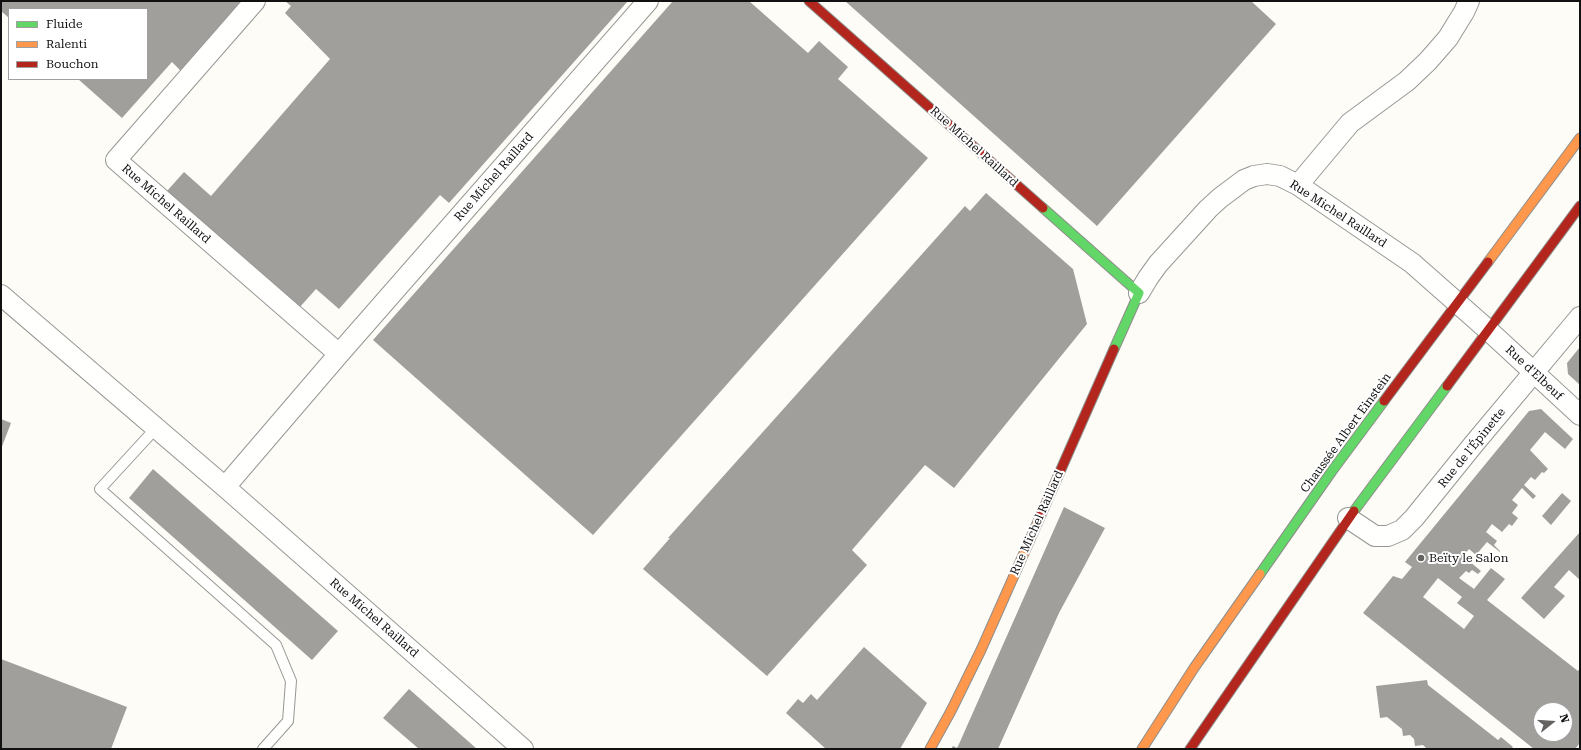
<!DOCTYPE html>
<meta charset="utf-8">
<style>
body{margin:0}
#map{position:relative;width:1581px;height:750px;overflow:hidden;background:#fdfcf7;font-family:"Roboto Serif",serif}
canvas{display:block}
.frame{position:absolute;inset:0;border:2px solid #111;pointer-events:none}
.legend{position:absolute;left:8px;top:8px;width:140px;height:72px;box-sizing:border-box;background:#fff;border:1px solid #a0a0a0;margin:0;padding:5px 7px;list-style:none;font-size:12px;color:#111}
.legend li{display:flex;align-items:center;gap:8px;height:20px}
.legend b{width:20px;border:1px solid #a0a0a0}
.north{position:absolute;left:1533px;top:702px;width:40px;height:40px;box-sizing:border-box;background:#fff;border:1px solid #a0a0a0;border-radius:50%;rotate:73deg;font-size:11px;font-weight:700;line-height:16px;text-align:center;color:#111}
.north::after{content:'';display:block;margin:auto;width:14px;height:18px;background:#646362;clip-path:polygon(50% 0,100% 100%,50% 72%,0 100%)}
</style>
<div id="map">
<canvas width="1581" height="750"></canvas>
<div class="frame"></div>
<ul class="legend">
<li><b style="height:5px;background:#63d668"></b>Fluide</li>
<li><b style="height:5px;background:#ff974d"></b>Ralenti</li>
<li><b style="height:5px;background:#b3261e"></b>Bouchon</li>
</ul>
<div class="north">N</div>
</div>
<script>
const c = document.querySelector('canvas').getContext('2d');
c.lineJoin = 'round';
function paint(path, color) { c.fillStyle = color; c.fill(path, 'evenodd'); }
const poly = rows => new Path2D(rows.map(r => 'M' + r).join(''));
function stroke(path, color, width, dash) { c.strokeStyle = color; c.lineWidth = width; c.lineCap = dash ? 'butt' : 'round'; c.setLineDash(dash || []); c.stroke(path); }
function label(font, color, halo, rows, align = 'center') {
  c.font = font + ' "Roboto Serif",serif'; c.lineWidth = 4; c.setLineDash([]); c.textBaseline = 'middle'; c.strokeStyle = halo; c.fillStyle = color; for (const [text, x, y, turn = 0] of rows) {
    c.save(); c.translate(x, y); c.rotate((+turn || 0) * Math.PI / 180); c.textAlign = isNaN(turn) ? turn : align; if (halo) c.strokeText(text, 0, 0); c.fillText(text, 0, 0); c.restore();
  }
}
const building = poly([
 [1,1,246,1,181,71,172,62,122,118,78,79,147,79,147,9,9,9,9,18,1,11],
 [285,1,628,1,449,203,440,195,339,309,316,289,299,308,167,191,184,172,211,196,330,59,285,13,291,6],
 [673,1,749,1,808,53,819,41,848,67,838,79,928,158,593,535,373,340],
 [845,1,1251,1,1276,24,1097,226],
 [986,193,1073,269,1087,324,954,488,925,465,852,550,867,565,767,676,643,569,670,538,668,538,965,206,970,211],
 [1580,347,1580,385,1568,374,1567,363],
 [1541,409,1573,439,1565,449,1545,432,1530,450,1548,469,1544,473,1542,472,1535,480,1531,477,1524,485,1536,496,1533,499,1522,488,1512,500,1518,505,1512,513,1518,518,1512,526,1509,524,1502,532,1492,524,1486,532,1497,541,1494,545,1500,551,1500,552,1487,542,1476,555,1469,549,1463,556,1481,571,1478,574,1472,570,1469,573,1466,571,1459,578,1474,589,1491,568,1505,579,1487,600,1578,671,1580,668,1580,743,1575,749,1534,749,1363,613,1393,576,1402,579,1412,567,1405,562,1529,411],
 [1438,578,1462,597,1457,603,1474,616,1464,629,1423,597],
 [1541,710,1565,710,1565,734,1541,734],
 [1,419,11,423,1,449],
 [153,469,338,631,312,660,129,498],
 [1562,493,1571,501,1551,525,1542,516],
 [1064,507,1105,528,1059,613,998,749,951,749,953,746,957,748,959,744],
 [1580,532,1580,580,1569,570,1554,587,1565,596,1544,619,1521,598],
 [864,647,927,703,900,749,826,749,786,713,798,699,803,703,811,694,817,700],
 [1,659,127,707,111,749,1,749],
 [1427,680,1428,685,1498,740,1501,737,1513,747,1511,749,1427,749,1423,745,1415,746,1414,739,1410,735,1403,736,1402,729,1387,717,1380,718,1376,686],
 [409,689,477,749,419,749,383,718]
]);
const lane = poly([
 [156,428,100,489,276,645,291,681,288,721,263,749]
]);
const street = poly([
 [255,1,116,160,339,354],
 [1298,185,1350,123,1407,81,1428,61,1448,38,1464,12,1469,1],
 [1139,293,1148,278,1158,264,1208,209,1220,198,1244,180,1254,176,1267,174,1280,176,1298,185,1412,263,1488,330,1580,415],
 [1,295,225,487,523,749],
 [225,487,339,354,648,1],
 [1348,518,1375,536,1388,536,1402,530,1414,518,1473,445,1580,317]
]);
const fast = poly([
 [1043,208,1139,293,1114,349],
 [1354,511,1447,386],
 [1260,574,1332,471,1384,401]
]);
const slow = poly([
 [1488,262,1580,138],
 [930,749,951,711,981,650,1040,517],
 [1142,749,1194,668,1260,574]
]);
const jam = poly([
 [809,1,1043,208],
 [1447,386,1580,206],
 [1384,401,1488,262],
 [1040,517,1114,349],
 [1190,749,1354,511]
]);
const markers = [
 [1421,558,4,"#646362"]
];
const streetNames = [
 ["Rue Michel Raillard",974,147,42],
 ["Rue Michel Raillard",494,177,-49],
 ["Rue Michel Raillard",166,204,41],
 ["Rue Michel Raillard",1338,214,33],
 ["Rue d'Elbeuf",1534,373,43],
 ["Chaussée Albert Einstein",1346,433,-54],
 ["Rue de l'Épinette",1472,448,-51],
 ["Rue Michel Raillard",1037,523,-66],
 ["Rue Michel Raillard",374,618,41]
];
const poiNames = [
 ["Beïty le Salon",1429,558]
];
paint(building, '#a19f9c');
stroke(lane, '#979795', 12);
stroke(street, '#979795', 22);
stroke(fast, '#8e8d8b', 11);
stroke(slow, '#8e8d8b', 11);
stroke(jam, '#8e8d8b', 11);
stroke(lane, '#fffffe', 10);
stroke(street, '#fffffe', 20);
stroke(fast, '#63d668', 9);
stroke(slow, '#ff974d', 9);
stroke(jam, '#b3261e', 9);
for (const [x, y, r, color] of markers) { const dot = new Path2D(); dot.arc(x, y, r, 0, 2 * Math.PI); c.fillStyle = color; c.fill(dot); stroke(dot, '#fff', 1.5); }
label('12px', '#111', '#fff', streetNames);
label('12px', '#111', '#fff', poiNames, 'left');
</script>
